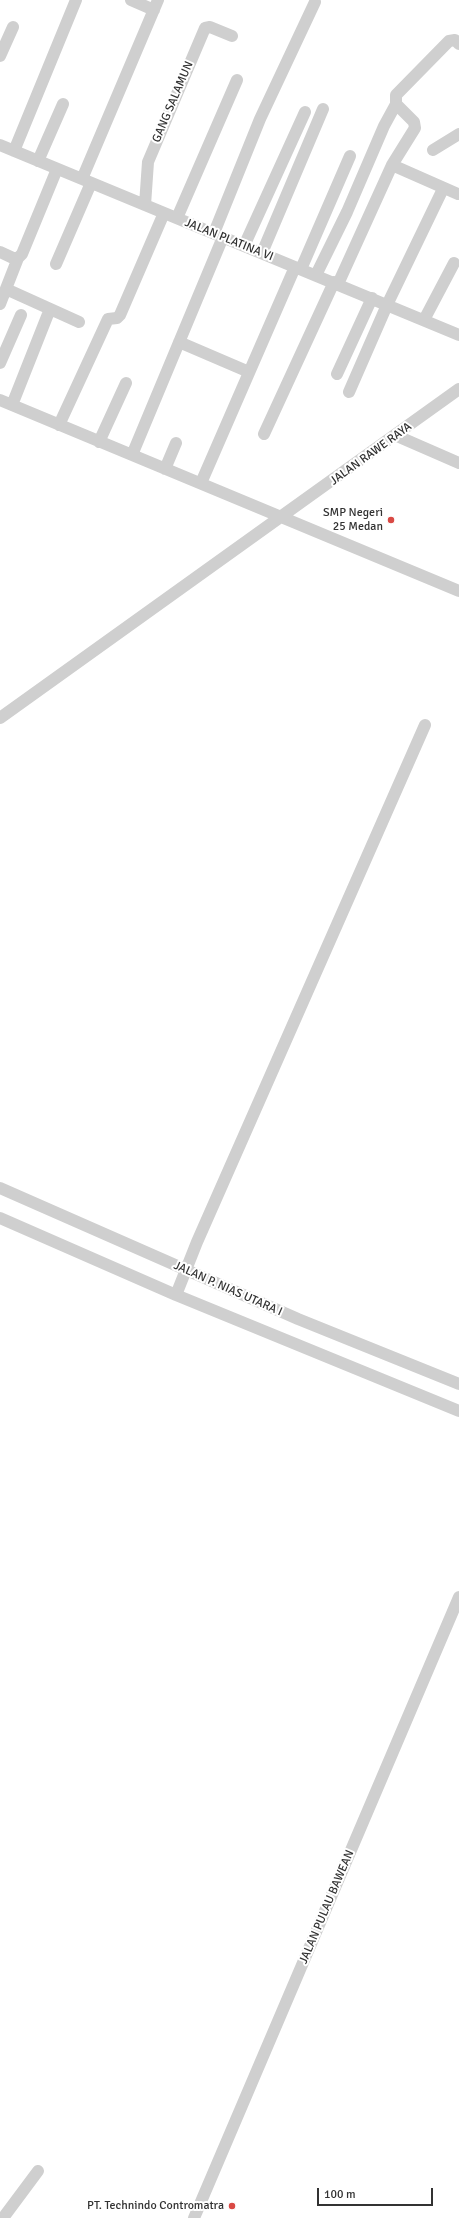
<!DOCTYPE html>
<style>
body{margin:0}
#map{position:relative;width:459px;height:2218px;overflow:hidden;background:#fff;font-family:Signika,sans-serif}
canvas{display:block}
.scale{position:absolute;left:317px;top:2188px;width:116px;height:18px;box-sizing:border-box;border:2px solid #323232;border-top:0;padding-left:5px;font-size:12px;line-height:14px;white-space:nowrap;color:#323232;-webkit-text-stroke:3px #fff;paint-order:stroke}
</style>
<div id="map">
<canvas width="459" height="2218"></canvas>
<div class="scale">100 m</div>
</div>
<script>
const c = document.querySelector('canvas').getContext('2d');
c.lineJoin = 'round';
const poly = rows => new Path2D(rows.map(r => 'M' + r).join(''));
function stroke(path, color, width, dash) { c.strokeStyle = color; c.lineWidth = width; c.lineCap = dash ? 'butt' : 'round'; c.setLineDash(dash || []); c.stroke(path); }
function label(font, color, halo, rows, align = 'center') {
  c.font = font + ' Signika,sans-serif'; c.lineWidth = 4; c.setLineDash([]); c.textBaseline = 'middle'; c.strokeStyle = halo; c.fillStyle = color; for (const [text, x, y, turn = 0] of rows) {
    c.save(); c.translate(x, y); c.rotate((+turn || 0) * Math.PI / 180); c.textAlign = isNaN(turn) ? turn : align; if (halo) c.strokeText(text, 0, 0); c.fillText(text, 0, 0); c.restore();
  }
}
const minor = poly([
 [131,0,154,10],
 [0,56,13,27],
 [0,145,459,335],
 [433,150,459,134],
 [14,151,76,0],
 [38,161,63,104],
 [392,165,458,194],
 [82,179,158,0],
 [145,205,148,162,205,28,210,27,232,36],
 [177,218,237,80],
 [214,233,260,119,315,2],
 [244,246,305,112],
 [0,252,13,258,18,258,22,254,57,169],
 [262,253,323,109],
 [56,264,91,183],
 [301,269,350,156],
 [316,275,347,212,384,126,396,104],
 [338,284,392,165,415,128,414,122,396,104,396,95,449,41,455,40,459,44],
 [6,289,79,322],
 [0,304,18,258],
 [424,320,454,263],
 [179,342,249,372],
 [0,363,21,315],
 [337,374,372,298],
 [349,392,387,305,441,193],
 [0,400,459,591],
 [12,405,50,309],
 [59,425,108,319,117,318,120,315,164,213],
 [264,434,334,282],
 [397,436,459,463],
 [99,442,126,383],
 [132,455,223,237],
 [165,469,176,443],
 [201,483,295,267],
 [0,718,459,389],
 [0,1188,298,1319,459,1384],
 [0,1218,176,1295,459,1411],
 [176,1295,197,1242,425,725],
 [3,2218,38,2171],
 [194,2218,459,1597]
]);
const markers = [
 [391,520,4,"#d94944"],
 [232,2206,4,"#d94944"]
];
const streetNames = [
 ["GANG SALAMUN",173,102,-67],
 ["JALAN PLATINA VI",229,240,22],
 ["JALAN RAWE RAYA",371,454,-36],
 ["JALAN P. NIAS UTARA I",228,1289,24],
 ["JALAN PULAU BAWEAN",327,1907,-67]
];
const poiNames = [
 ["SMP Negeri",383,513],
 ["25 Medan",383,527],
 ["PT. Technindo Contromatra",224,2206]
];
stroke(minor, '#cfcfcf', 12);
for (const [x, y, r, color] of markers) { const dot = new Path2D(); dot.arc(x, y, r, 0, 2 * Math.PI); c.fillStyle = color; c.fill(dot); stroke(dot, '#fff', 1.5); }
label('12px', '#323232', '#fff', streetNames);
label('12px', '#323232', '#fff', poiNames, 'right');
</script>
